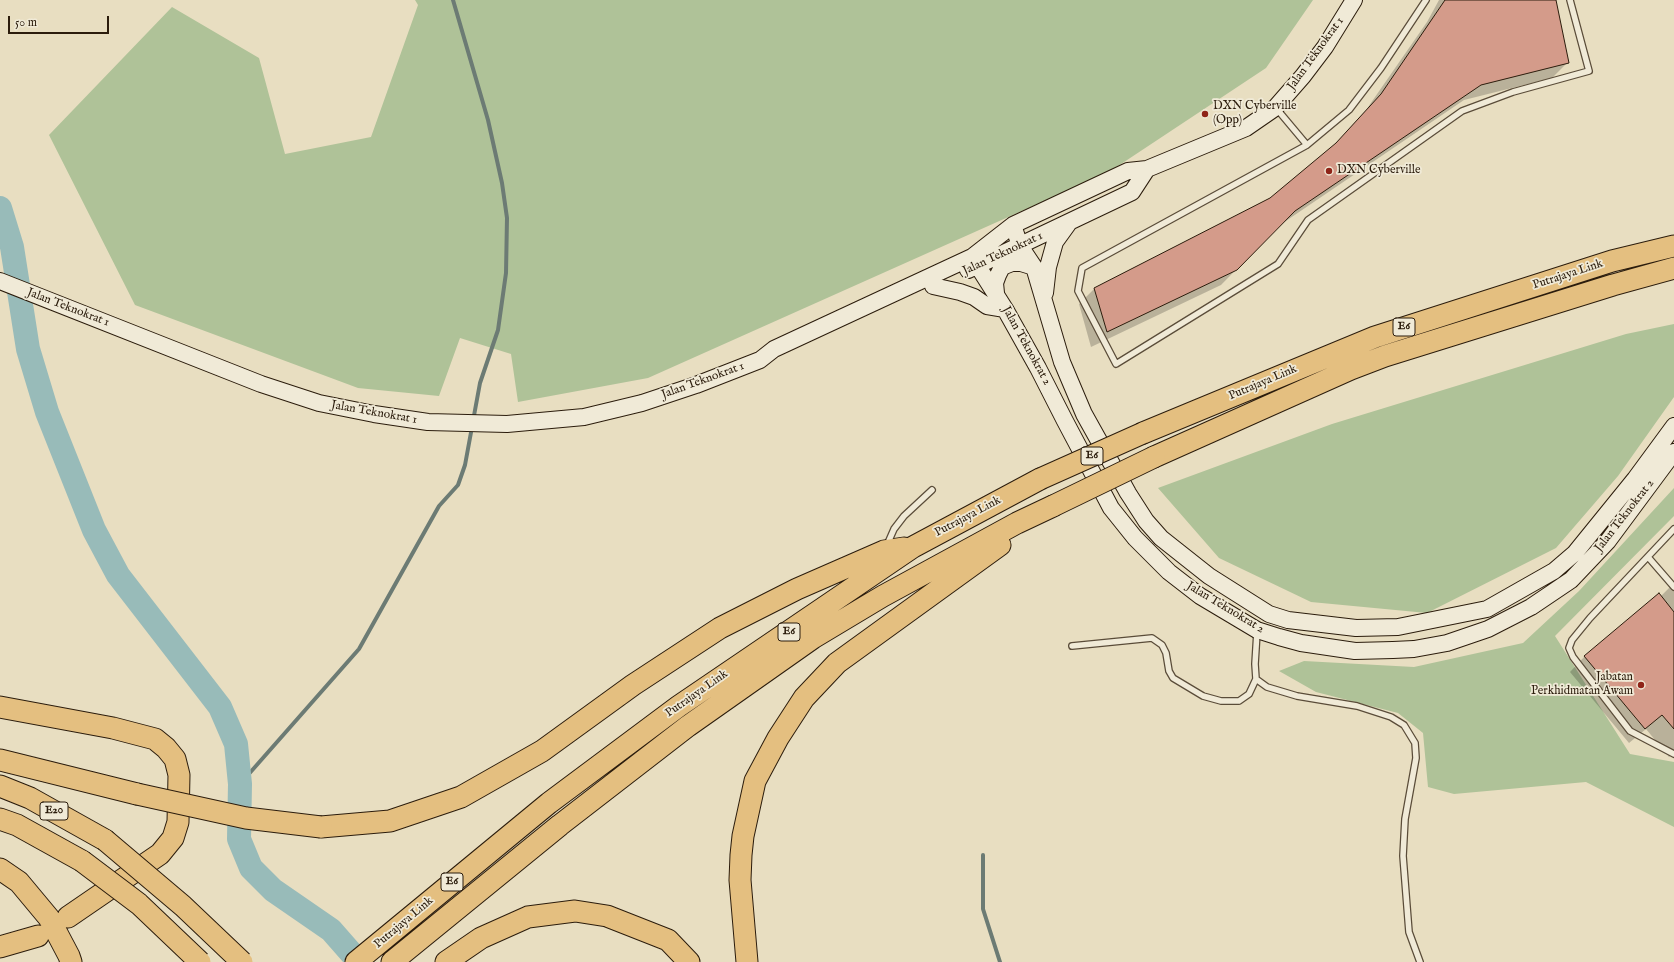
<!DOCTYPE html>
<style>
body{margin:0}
#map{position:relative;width:1674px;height:962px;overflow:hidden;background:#e8dec1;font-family:"IM FELL English",serif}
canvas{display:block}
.scale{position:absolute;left:8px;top:16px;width:101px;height:18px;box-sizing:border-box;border:2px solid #2b1c0c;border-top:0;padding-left:5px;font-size:12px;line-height:14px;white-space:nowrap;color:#2b1c0c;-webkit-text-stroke:3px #f0ead7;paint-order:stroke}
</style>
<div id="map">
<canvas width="1674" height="962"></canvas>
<div class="scale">50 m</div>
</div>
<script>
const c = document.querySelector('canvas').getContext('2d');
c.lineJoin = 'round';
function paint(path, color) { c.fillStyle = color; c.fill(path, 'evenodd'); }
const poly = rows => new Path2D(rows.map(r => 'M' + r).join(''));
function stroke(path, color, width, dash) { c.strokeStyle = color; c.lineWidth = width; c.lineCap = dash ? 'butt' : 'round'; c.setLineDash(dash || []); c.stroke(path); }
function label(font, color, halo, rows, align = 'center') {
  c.font = font + ' "IM FELL English",serif'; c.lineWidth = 3.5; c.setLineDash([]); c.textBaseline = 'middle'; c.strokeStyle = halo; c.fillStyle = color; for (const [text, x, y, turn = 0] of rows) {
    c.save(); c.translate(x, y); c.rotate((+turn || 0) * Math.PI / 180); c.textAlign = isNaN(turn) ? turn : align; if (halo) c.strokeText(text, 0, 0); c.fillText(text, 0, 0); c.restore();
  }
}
const green = poly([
 [415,0,1313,0,1266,68,1109,172,648,378,518,402,511,354,460,338,439,396,358,388,135,305,49,135,172,7,259,58,285,154,371,137,418,5],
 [1674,324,1674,397,1618,476,1556,548,1427,613,1311,602,1219,558,1158,488,1332,424,1626,334],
 [1674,488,1674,516,1555,636,1630,754,1674,762,1674,827,1586,782,1454,794,1428,787,1423,733,1398,713,1316,692,1279,671,1304,661,1414,667,1523,643,1579,591]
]);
const shadow = poly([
 [1439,0,1555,0,1568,62,1552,78,1464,100,1280,225,1221,285,1091,347,1079,304,1094,289,1271,199,1331,149,1366,110,1427,22],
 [1674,583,1674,753,1669,757,1646,729,1629,743,1570,672,1585,656,1660,597]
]);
const stream = poly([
 [453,0,488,120,502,183,507,218,506,273,498,330,480,383,473,421],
 [240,784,359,649,439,506,458,485,465,465,472,427],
 [983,855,983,909,1000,962]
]);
const river = poly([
 [0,208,12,247,28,349,47,412,94,530,118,575,220,707,236,744,240,784,239,839,251,868,273,890,331,930,359,962]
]);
const building = poly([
 [1445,0,1556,0,1569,63,1481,85,1295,211,1237,270,1107,332,1094,288,1270,198,1336,143,1381,94,1445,0],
 [1659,593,1674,612,1674,729,1662,715,1645,729,1584,656,1659,593]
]);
const service = poly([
 [1426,0,1381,68,1349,110,1307,145,1082,268,1078,291,1116,364,1278,264,1308,220,1462,111,1513,92,1589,71,1570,0],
 [1276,108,1307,145],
 [1674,529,1590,618,1572,640,1569,648,1573,657,1630,731,1674,754],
 [887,545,894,529,904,516,932,490],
 [1648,557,1674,587],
 [1257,632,1255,664,1256,679,1267,687,1297,696,1357,706,1391,717,1404,725,1415,743,1416,758,1405,819,1403,856,1409,932,1420,962],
 [1072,646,1152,638,1162,645,1166,653,1169,671,1173,678,1203,696,1221,701,1239,701,1249,694,1256,679]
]);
const secondary = poly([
 [1013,225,1020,246,1034,267,1062,362,1084,414,1128,493,1146,521,1161,538,1209,576,1269,614,1288,620,1356,628,1398,627,1487,609,1554,571,1575,553,1635,479,1674,426],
 [972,257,1005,309,1038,368,1065,421,1111,508,1135,538,1169,572,1200,596,1257,630,1279,637,1301,643,1355,651,1393,650,1414,649,1447,643,1488,629,1531,607,1571,580,1608,541,1674,452],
 [968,270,1132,192,1147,169],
 [0,281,261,384,319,403,374,414,428,422,507,424,584,417,642,403,696,385,760,360,774,349,972,257,1013,225,1128,171,1147,169,1246,128,1275,108,1303,76,1325,47,1354,0],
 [933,286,960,292,974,297,987,306,1005,309],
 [996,293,995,283,998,275,1002,267,1012,263,1021,263,1034,267],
 [1045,293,1048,267,1055,242,1068,224]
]);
const motorway = poly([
 [1143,433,1375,337,1612,261,1674,246],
 [1154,457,1351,369,1385,356,1613,285,1674,268],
 [0,707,113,728,155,739,166,748,175,759,179,775,178,822,173,838,160,854,68,917],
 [0,760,137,794],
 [0,786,30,798,105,840],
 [0,819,17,825,82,861],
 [321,827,390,821,461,797,542,751,633,685,720,628,797,589,884,551,904,548],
 [0,869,19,882,49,918,69,956,71,962],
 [0,947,38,936],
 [356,962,549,803,679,706,913,547,1040,479],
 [392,962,560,825,688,726,813,638,883,596,1017,523,1053,506],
 [446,962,481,938,528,917,575,911,607,916,668,940,689,962],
 [747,962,740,880,741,855,743,836,755,781,778,738,804,698,837,663,1000,545]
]);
const motorwayBridge = poly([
 [1040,479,1143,433],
 [1053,506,1154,457],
 [137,794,246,818,321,827],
 [105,840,183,906,242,962],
 [82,861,139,904,200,962]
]);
const markers = [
 [1205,114,4,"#8f2418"],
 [1329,171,4,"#8f2418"],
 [1641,685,4,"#8f2418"]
];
const shields = [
 [1404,327,22],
 [1092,456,22],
 [789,632,22],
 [54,811,28],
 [452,882,22]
];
const shieldNames = [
 ["E6",1404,327],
 ["E6",1092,456],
 ["E6",789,632],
 ["E20",54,811],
 ["E6",452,882]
];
const streetNames = [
 ["Jalan Teknokrat 1",1316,54,-54],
 ["Jalan Teknokrat 1",1003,254,-25],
 ["Putrajaya Link",1568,275,-18],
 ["Jalan Teknokrat 1",68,308,21],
 ["Jalan Teknokrat 2",1026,346,61],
 ["Jalan Teknokrat 1",703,381,-20],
 ["Putrajaya Link",1263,383,-23],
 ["Jalan Teknokrat 1",374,413,10],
 ["Jalan Teknokrat 2",1625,516,-52],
 ["Putrajaya Link",968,517,-28],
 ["Jalan Teknokrat 2",1225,608,31],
 ["Putrajaya Link",697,694,-35],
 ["Putrajaya Link",404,923,-40]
];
const poiNames = [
 ["DXN Cyberville",1213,107],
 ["(Opp)",1213,121],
 ["DXN Cyberville",1337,171],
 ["Jabatan",1633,678,"right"],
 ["Perkhidmatan Awam",1633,692,"right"]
];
paint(green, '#afc298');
paint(shadow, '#0003');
stroke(stream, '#6c7b74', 4);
stroke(river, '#98bbb9', 24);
paint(building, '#d49b8a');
stroke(building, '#2b1c0c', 1);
stroke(service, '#5a4c39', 8);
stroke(secondary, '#2b1c0c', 18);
stroke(motorway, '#2b1c0c', 23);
stroke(service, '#f0ead7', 5.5);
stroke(secondary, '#f0ead7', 16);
stroke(motorway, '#e4bf80', 21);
stroke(motorwayBridge, '#2b1c0c', 23, []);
stroke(motorwayBridge, '#e4bf80', 21);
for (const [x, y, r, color] of markers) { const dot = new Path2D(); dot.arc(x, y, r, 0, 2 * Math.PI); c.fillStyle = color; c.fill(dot); stroke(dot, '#f0ead7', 1.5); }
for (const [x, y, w] of shields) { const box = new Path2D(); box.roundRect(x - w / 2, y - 9, w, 18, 3); c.fillStyle = '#f0ead7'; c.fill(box); stroke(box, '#2b1c0c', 1); }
label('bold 11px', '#2b1c0c', null, shieldNames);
label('12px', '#2b1c0c', '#f0ead7', streetNames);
label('12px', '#2b1c0c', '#f0ead7', poiNames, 'left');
</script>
